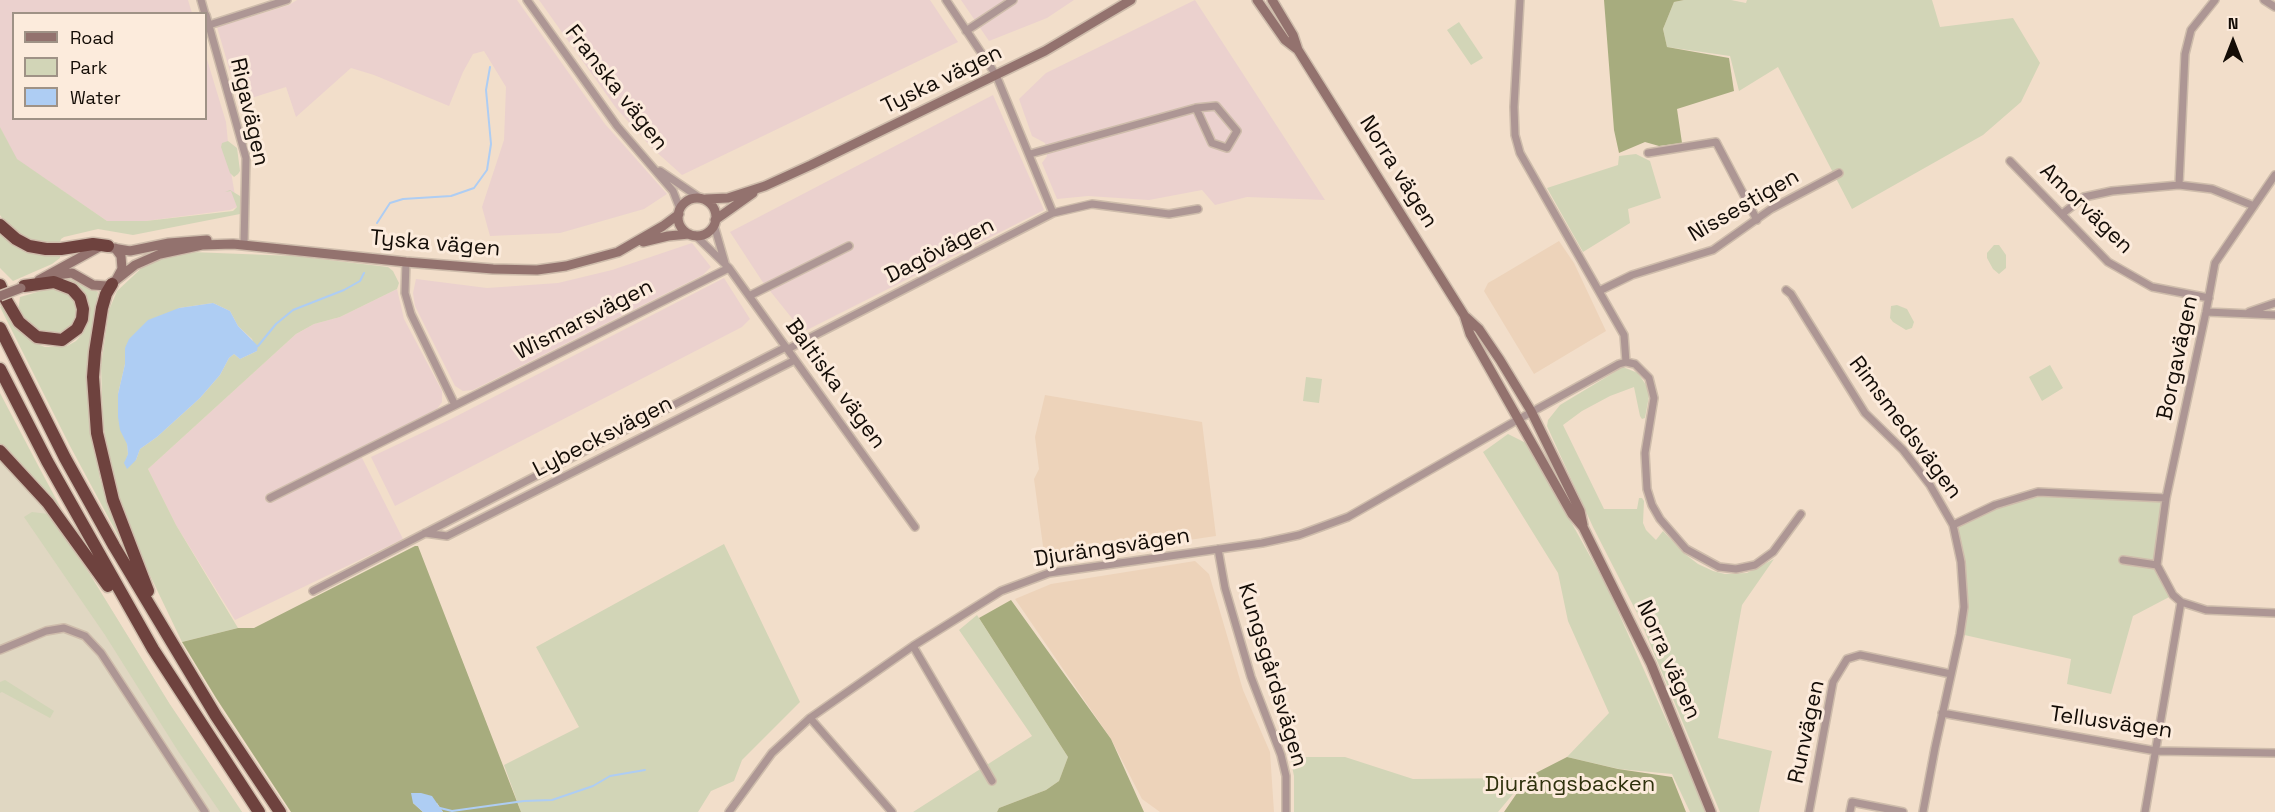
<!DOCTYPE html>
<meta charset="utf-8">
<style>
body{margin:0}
#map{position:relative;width:2275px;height:812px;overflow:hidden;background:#f2deca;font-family:"Space Grotesk",sans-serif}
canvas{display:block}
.legend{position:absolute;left:12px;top:12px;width:195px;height:108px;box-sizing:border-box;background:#fcebdc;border:2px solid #9f9286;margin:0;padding:8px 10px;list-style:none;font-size:18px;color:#130c06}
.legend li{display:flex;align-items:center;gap:12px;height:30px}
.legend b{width:30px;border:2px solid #9f9286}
.north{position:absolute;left:2203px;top:12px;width:60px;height:60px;-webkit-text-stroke:4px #fcebdc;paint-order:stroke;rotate:0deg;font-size:16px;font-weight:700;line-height:24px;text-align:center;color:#130c06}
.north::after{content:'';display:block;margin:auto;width:21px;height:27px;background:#130c06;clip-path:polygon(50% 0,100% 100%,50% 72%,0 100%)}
</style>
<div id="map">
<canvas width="2275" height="812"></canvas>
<ul class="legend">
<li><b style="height:8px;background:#93726e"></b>Road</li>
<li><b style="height:16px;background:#d2d5b7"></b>Park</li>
<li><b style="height:16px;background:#aecdf3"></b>Water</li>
</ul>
<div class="north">N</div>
</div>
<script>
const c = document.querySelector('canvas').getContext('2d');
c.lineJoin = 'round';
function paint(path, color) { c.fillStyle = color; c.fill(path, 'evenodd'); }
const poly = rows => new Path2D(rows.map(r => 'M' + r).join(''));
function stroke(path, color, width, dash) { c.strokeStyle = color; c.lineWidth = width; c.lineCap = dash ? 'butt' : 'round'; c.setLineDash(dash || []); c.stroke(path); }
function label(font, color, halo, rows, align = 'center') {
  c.font = font + ' "Space Grotesk",sans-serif'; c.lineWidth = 6; c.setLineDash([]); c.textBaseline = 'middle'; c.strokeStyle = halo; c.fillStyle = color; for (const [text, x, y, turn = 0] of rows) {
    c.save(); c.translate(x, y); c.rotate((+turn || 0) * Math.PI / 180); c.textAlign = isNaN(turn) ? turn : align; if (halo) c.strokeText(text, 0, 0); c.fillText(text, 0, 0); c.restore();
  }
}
const commercial = poly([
 [0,460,39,501,89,573,169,703,242,812,0,812]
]);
const industrial = poly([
 [0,0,188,0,192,13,14,14,14,118,206,118,206,56,226,122,231,172,237,207,230,210,146,221,107,221,16,159,0,127],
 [297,0,517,0,605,124,667,194,644,209,560,233,490,236,482,207,504,140,506,87,484,51,473,54,463,72,449,106,374,75,351,68,296,117,286,87,239,102,217,27,289,5],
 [539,0,930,0,958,42,682,175,652,148,616,108],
 [961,0,1074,0,1047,18,989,41],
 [1195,0,1325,200,1247,197,1215,205,1202,190,1149,200,1088,196,1057,199,1042,163,1047,156,1045,143,1032,136,1019,99,1046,73],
 [993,95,1044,210,803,332,762,281,730,232],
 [692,243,711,267,703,275,473,390,463,391,455,386,415,306,413,293,416,279,487,288,558,283,612,270],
 [724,278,750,319,742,327,395,506,371,457,451,419],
 [397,289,404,319,442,391,442,402,437,409,358,450,403,539,235,620,176,525,148,469,296,334,314,324,340,317]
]);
const built = poly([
 [1559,241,1574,263,1606,331,1534,374,1484,291,1488,283,1495,279],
 [1045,395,1202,422,1216,536,1045,561,1034,479,1039,469,1035,437],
 [1195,561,1209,574,1243,690,1270,752,1274,812,1160,812,1142,799,1111,739,1015,599,1051,584]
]);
const green = poly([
 [1684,0,1731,0,1746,3,1747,0,1932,0,1940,27,2013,18,2040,63,2021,102,1983,135,1852,209,1778,67,1739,91,1730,56,1667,47,1663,29,1674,2],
 [1459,22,1483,58,1471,65,1447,30],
 [0,127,17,159,107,221,146,221,233,211,237,207,231,191,225,192,230,190,240,196,240,214,133,235,98,229,64,237,61,239,59,245,31,242,18,235,6,224,0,215],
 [228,141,237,148,240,171,238,174,234,177,230,173,221,147,222,143],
 [1636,154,1650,161,1661,198,1628,209,1630,223,1583,252,1547,188,1618,165,1619,156],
 [0,232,60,254,60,258,52,264,13,281,0,268],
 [1994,245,1999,245,2006,255,2006,268,1999,274,1993,269,1987,258,1987,253],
 [191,252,294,256,380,266,388,267,393,271,399,283,397,289,340,317,314,324,296,334,148,469,176,525,238,628,182,642,146,567,119,496,108,456,103,423,101,366,109,310,117,291,147,263,159,258],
 [213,303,230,311,238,326,252,339,257,351,240,359,234,354,229,358,220,375,200,398,157,437,140,449,136,460,125,463,128,454,127,444,118,394,125,364,125,348,179,308],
 [68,278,98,292,88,363,89,417,100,479,121,541,70,446,0,307,3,304,14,326,35,343,45,347,67,346,76,341,83,333,90,315,86,297,81,289,67,281],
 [51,288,59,288,72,296,78,310,77,316,72,327,61,334,39,332,24,320,18,312,20,297],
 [1897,305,1907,309,1914,322,1912,328,1906,330,1893,322,1890,318,1891,306],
 [2050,365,2063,388,2042,401,2029,377],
 [1623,367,1638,373,1648,388,1649,396,1645,418,1642,419,1640,416,1634,387,1610,396,1582,411,1563,425,1604,509,1637,509,1639,498,1642,498,1644,501,1643,523,1646,530,1656,540,1663,531,1685,554,1698,564,1713,571,1725,574,1747,573,1774,559,1742,605,1718,738,1772,751,1759,812,1720,812,1638,615,1593,527,1547,426,1548,420,1560,405],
 [1306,377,1322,379,1319,403,1303,401],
 [0,393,41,471,69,523,0,446],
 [1508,434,1528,444,1607,587,1693,780,1705,812,1690,812,1672,774,1619,769,1567,757,1609,713,1568,621,1558,573,1483,452],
 [2038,492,2166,498,2157,565,2173,595,2133,616,2111,694,2067,684,2071,659,1960,634,1964,607,1953,525,1995,505],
 [32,512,48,514,89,573,169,703,242,812,220,812,178,751,105,635,24,517],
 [724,544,800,702,742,760,734,781,711,791,698,812,521,812,504,765,579,727,536,647],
 [977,615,1068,757,1059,781,1046,790,999,808,997,812,913,812,1032,736,959,630],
 [5,680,54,711,50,718,2,692,0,693,0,682],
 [1290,757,1345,757,1413,779,1520,778,1518,788,1498,812,1294,812,1294,776]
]);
const forest = poly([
 [1604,0,1684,0,1674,2,1663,29,1667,47,1729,58,1734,91,1677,109,1682,143,1659,146,1645,142,1619,153,1614,130],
 [415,546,418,546,521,812,443,812,437,803,413,803,423,812,291,812,216,698,182,642,238,628,254,628],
 [1011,600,1111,739,1144,812,997,812,999,808,1046,790,1059,781,1068,757,979,618],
 [1567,757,1618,769,1672,777,1686,812,1504,812,1528,777]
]);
const water = poly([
 [213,303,230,311,238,326,258,346,257,351,240,359,234,354,229,358,220,375,200,398,157,437,140,449,136,460,127,469,124,463,128,454,127,444,120,430,118,417,118,394,125,364,125,348,129,339,148,320,179,308],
 [411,793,421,793,432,796,443,812,423,812,413,803]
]);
const stream = poly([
 [377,223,390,203,403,199,451,196,474,188,487,170,491,144,486,90,490,67],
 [258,346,276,324,293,310,344,290,360,281,364,273],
 [440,808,452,811,524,801,552,800,593,786,610,776,645,770]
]);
const minor = poly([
 [201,0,205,14],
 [527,0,617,126,673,191,680,209],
 [946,0,996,75,1053,213],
 [1520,0,1514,107,1515,135,1520,153,1624,335,1626,362],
 [2264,0,2275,7],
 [206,15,246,158,244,244],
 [209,25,287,0],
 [966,31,1013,0],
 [1648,153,1716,142,1757,220],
 [1030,154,1196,108,1212,143,1227,148,1237,131,1216,106,1196,108],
 [2010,161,2108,262,2152,287,2209,298],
 [660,171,700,198],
 [2179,185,2185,54,2191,30,2215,0],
 [2062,214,2084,197,2112,191,2179,185,2212,189,2254,206],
 [714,225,725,263],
 [695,235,729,268,915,527],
 [406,262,405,293,411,314,455,405],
 [1786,290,1791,294,1865,413,1903,450,1930,485,1953,525,1961,562,1964,607,1960,634,1935,748,1923,812],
 [1599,291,1632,275,1713,250,1771,209,1839,173],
 [749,296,849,246],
 [2206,312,2275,315],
 [2249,312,2275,303],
 [788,349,1053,213,1092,204,1169,214,1198,209],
 [270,498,729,268],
 [1953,525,1995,505,2038,492,2166,498],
 [425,533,447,536,795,360],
 [1218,549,1225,588,1251,677,1281,755,1286,776,1286,812],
 [2123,560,2157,565,2173,595,2181,602,2206,610,2275,613],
 [2157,565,2166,498,2206,312,2215,263,2275,175],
 [313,591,786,347],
 [913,646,992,781],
 [0,650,46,631,64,628,85,636,101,653,205,812],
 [1942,713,2156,751,2275,753],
 [810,718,892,812],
 [729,812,772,753,810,718,913,646,1001,591,1049,573,1262,543,1299,535,1348,517,1519,419,1619,364,1626,362,1635,364,1649,378,1654,398,1645,453,1647,489,1652,505,1660,519,1686,549,1719,567,1736,569,1755,565,1773,552,1801,514],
 [1809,812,1833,682,1847,659,1860,655,1951,674],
 [1850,812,1852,802,1903,812],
 [2145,812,2181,602]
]);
const secondary = poly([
 [1257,0,1285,40,1298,50],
 [1272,0,1293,35,1298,50,1464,315,1470,334,1572,514,1583,527,1651,664,1711,812],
 '678 217a19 19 0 1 1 38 0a19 19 0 1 1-38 0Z',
 [706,199,728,198,765,186,811,165,1045,51,1131,0],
 [715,220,753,193],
 [643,242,668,236,689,234],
 [56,275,72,273,93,285,107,286,116,280,122,269,121,256,115,248],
 [39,280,101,246,130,251,169,243,207,240],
 [116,280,135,265,160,254,202,245,233,244,406,262,493,269,537,270,566,266,618,252,663,226,679,214],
 [1466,317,1479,329,1500,360,1531,411,1580,511,1583,525]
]);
const motorway = poly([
 [0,225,16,239,29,246,46,249,61,249,93,244,108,246],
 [112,284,106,294,102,308,95,352,93,377,97,433,113,500,148,591],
 [0,285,6,300,19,322,37,337,62,340,77,329,82,319,83,309,80,298,72,289,54,282,24,286],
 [0,328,65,458,114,546,216,716,280,812],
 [0,369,47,461,153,649,259,812],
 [0,451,48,503,108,586]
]);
const secondaryBridge = poly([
 [0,296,21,288]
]);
const streetNames = [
 ["Tyska vägen",942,80,-26],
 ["Franska vägen",616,88,52],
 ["Rigavägen",249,112,77],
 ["Norra vägen",1398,172,58],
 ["Nissestigen",1744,206,-30],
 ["Amorvägen",2086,209,44],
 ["Tyska vägen",435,244,5],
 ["Dagövägen",940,251,-27],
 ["Wismarsvägen",584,320,-27],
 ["Borgavägen",2178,358,-78],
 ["Baltiska vägen",835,384,54],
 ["Rimsmedsvägen",1905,428,53],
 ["Lybecksvägen",603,437,-27],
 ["Djurängsvägen",1112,548,-9],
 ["Norra vägen",1668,660,66],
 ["Kungsgårdsvägen",1272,675,73],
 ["Tellusvägen",2111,723,8],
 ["Runvägen",1807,732,-78]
];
const parkNames = [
 ["Djurängsbacken",1570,785]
];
paint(commercial, '#e0d7c2');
paint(industrial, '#ebd1ce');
paint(built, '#edd3ba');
paint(green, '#d2d5b7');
paint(forest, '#a7ac7e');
paint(water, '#aecdf3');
stroke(stream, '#aecdf3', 2);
stroke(minor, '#cebcab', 10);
stroke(secondary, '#cebcab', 12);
stroke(motorway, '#cebcab', 15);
stroke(minor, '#ad9694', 7);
stroke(secondary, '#93726e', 9);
stroke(motorway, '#6e423e', 12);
stroke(secondaryBridge, '#cebcab', 12, []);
stroke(secondaryBridge, '#93726e', 9);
label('22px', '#130c06', '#fcebdc', streetNames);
label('22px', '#2e310c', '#fcebdc', parkNames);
</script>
